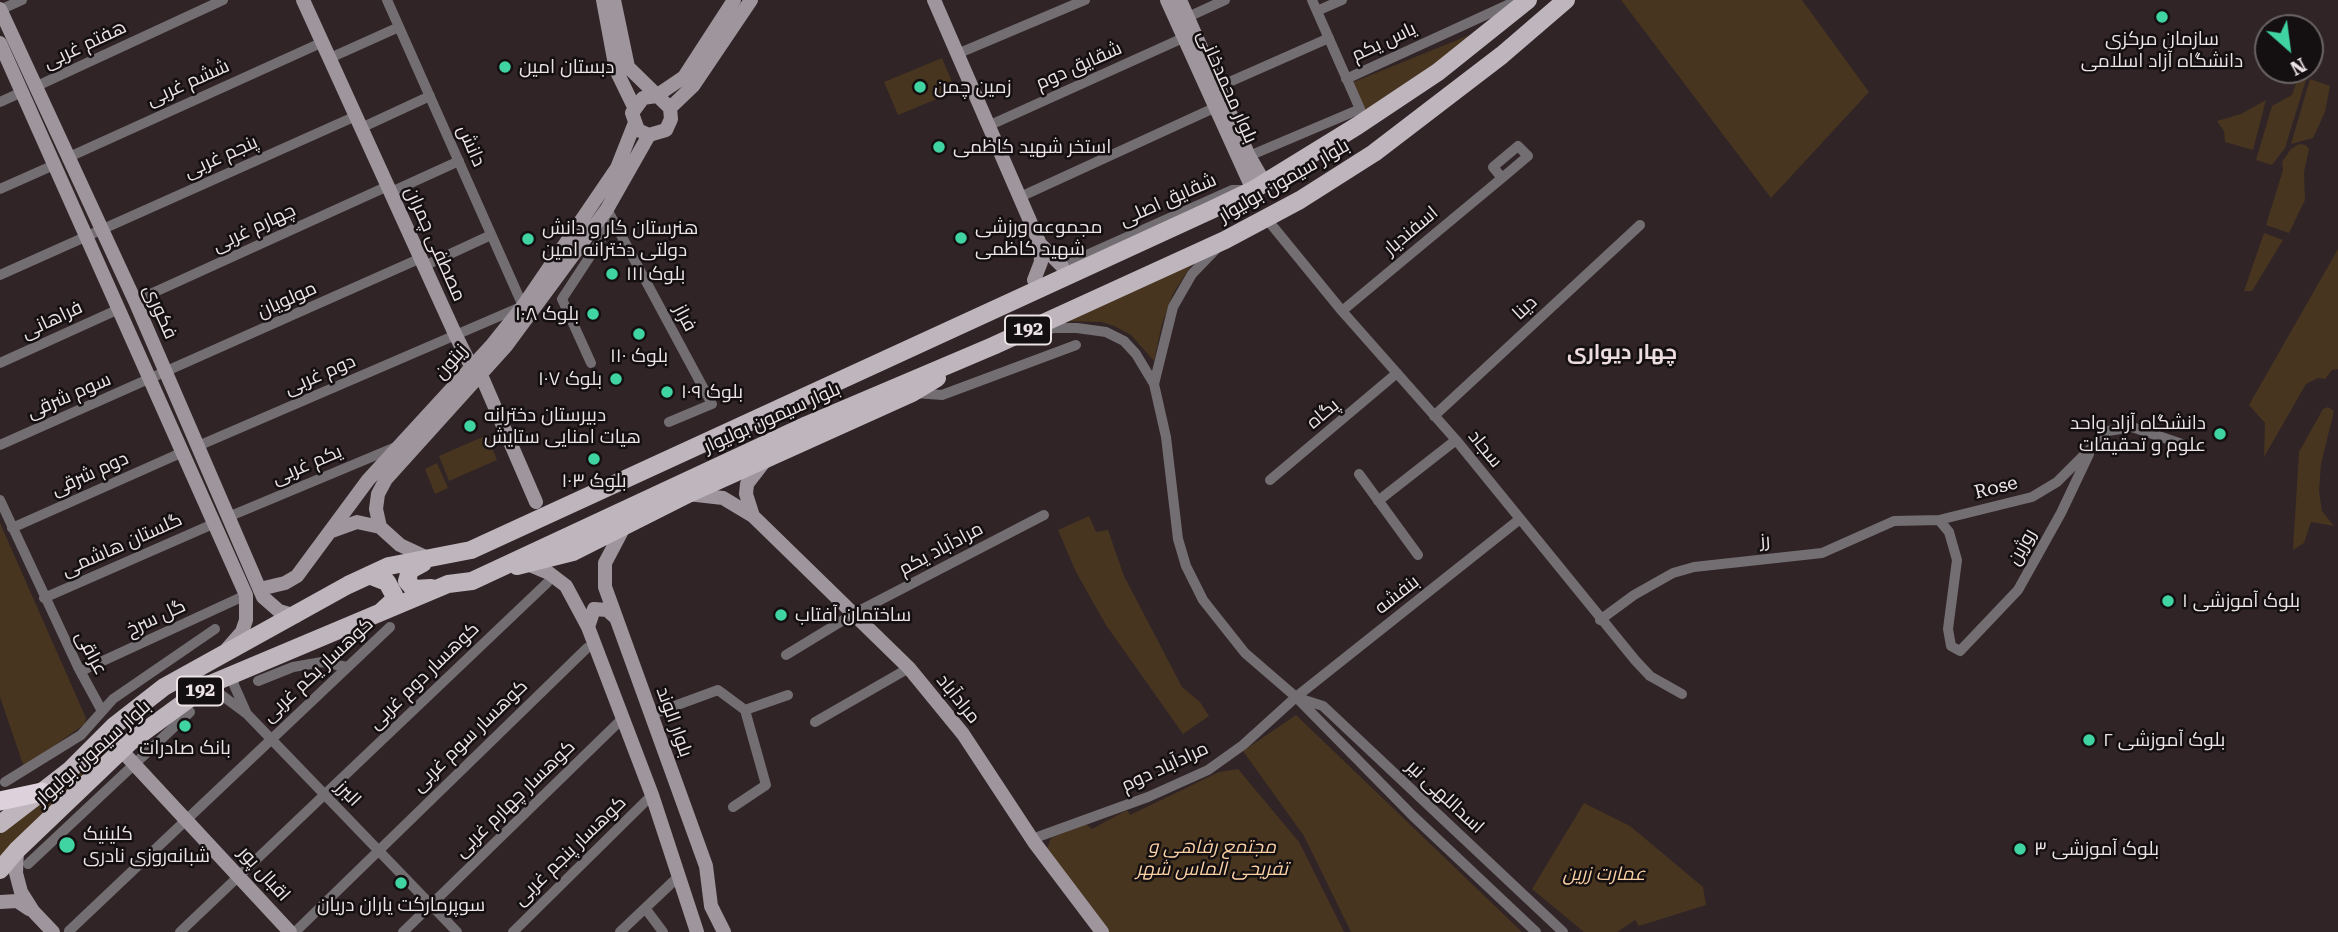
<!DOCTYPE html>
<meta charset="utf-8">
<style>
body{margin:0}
#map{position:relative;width:2338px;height:932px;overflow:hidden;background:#302426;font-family:"Roboto Serif",serif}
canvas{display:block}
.north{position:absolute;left:2254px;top:14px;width:70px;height:70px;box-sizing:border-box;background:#140f10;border:2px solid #6a6465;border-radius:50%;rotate:152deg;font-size:19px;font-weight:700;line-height:28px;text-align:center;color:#ebe3e5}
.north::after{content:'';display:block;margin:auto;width:24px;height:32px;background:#3fd4a2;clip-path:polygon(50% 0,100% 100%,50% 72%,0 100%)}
</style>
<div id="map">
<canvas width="2338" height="932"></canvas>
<div class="north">N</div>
</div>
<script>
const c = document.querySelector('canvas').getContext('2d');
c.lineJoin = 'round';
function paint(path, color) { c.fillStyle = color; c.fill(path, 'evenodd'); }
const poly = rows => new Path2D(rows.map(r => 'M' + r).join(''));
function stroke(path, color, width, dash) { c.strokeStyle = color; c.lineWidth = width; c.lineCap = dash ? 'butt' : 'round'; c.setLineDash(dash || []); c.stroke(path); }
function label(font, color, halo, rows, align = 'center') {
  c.font = font + ' "Roboto Serif",Cairo,serif'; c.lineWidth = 5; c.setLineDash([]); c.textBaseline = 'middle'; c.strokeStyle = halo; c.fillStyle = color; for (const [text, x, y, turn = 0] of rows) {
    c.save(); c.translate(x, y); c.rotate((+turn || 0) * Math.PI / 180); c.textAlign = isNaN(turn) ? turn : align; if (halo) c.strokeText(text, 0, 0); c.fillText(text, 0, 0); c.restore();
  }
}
const green = poly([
 [1621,0,1802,0,1869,92,1771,198],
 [1482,30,1367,116,1351,83],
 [942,58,956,91,898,115,884,82],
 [2301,70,2308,73,2285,148,2272,165,2256,160,2272,106,2292,95],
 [2310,79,2330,86,2325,112,2313,138,2291,144],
 [2266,100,2253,150,2225,142,2224,131,2217,121,2241,114],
 [2299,144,2306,145,2309,149,2304,172,2305,200,2289,233,2266,225,2283,170,2282,162,2291,149],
 [2264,233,2283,240,2252,291,2244,291],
 [2338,249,2338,369,2332,370,2325,379,2318,378,2306,384,2264,457,2265,423,2249,405],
 [1205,256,1190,267,1173,294,1162,324,1154,361,1131,335,1114,326,1101,322,1059,321],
 [2328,407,2334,411,2321,464,2319,491,2322,511,2334,526,2311,522,2304,543,2293,550,2299,452,2323,409],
 [487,435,497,460,449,481,439,456],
 [437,463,448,488,435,494,425,469],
 [1089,516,1096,532,1108,530,1124,576,1182,687,1200,702,1209,716,1183,734,1106,625,1076,572,1058,530],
 [0,523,86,718,85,724,24,767,0,697],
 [1296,715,1522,932,1351,932,1304,836,1243,751],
 [120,734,125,740,66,793,65,789,58,789],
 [1238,769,1299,842,1344,932,1108,932,1047,849,1051,838,1086,824,1092,829,1127,810,1130,815,1219,772],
 [54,792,61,802,0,860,0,834],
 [1584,803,1630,826,1703,887,1706,905,1639,926,1635,920,1617,932,1584,932,1532,889]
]);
const street = poly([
 [2,9,22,0],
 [1317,11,1342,0],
 [1188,17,1225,0],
 [957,54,1085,0],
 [330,58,399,27],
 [1346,79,1514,2],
 [37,86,223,0],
 [1218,87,1329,38],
 [0,102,22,92],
 [988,126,1183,38],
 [361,128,430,96],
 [1249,156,1360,109,1312,0],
 [69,157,323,42],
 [0,189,54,165],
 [391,192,459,161],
 [1020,197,1214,108],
 [607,209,712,404,669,422],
 [1266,218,1342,311,1456,440,1635,660,1650,676,1682,694],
 [424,266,491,235],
 [1062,266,1232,190,1246,190],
 [0,275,356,116],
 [135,301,388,186],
 [1342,311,1502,178,1528,156,1518,146,1493,167,1502,178],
 [1040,332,1054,328,1077,328,1106,332,1124,341,1136,354,1154,384,1166,437,1178,539,1186,566,1203,600,1245,653,1296,697,1413,816,1536,932],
 [0,363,119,309],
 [591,363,562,299,604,235,606,211],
 [1154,384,1173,307,1192,274,1218,247],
 [915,393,942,395,1076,345],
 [1434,416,1640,225],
 [0,445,421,258],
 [198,446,523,306,387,0],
 [1359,474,1418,555],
 [1270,480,1397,373],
 [0,500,78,667,102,711],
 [1378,501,1456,440],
 [228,517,398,446],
 [1939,520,1949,532,1957,560,1948,629,1951,646,1960,651,2018,590,2061,513,2089,454],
 [12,528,183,452],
 [44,598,213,524],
 [1600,620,1634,595,1673,573,1694,567,1822,553,1894,521,1939,520,2032,497,2057,482,2108,431,2132,427,2185,445],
 [786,655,855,613,1044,515],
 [81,671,246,595],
 [233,675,234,685,246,712],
 [258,681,293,667,322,662,347,667],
 [208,685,247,714,457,932],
 [1298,698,1323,706,1563,932],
 [650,715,718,690,745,710,788,695],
 [815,722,909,668],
 [5,782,81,735,113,699,215,629],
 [733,807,766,785,745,710],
 [1032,839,1148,797,1208,770,1243,745,1296,697,1520,519],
 [28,864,190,712],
 [645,908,663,932],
 [69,931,390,627],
 [180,932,547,583],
 [295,932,587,648],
 [403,932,623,718],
 [513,932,652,795],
 [620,932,678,877]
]);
const secondary = poly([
 [303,0,456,336,472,368,481,375,536,502],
 [603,0,616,70,634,107],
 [614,0,628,67,670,108,671,119,666,130,649,135,638,130,632,113,643,98,656,96],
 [934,0,1040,244,1041,262,1034,280],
 [1167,0,1253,190],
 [1180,0,1249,156,1264,182],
 [0,9,135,301,263,597,279,611,296,616],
 [0,43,246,595,246,620,242,632,227,649],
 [656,96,684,77,734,0],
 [670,108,693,86,751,0],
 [1041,245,1062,266],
 [688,494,723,498,753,516,909,668,963,734,1034,842,1102,932],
 [753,516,746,494,747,484,764,462],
 [624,527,605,563,605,587,706,866,711,906,724,932],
 [332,531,357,522,380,527],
 [430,559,400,545,380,527,376,509,378,494,386,479,506,346,607,209,649,135],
 [530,565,549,573,566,586,588,627,652,795,697,932],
 [260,589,285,583,297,576,368,480,491,346,523,306,617,168,634,125],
 [588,627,594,609,607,610,615,617],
 [122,751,290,932],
 [17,850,16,873,21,892,33,911,53,932],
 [0,902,17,901,29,909]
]);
const primary = poly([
 [423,563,410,570,407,581,414,589,431,588],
 [517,566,573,552,688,494,912,393,937,378],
 [369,575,387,582,394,595,393,601,381,612],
 [0,824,69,771,114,726,164,687,348,585,389,566,471,550,1211,210,1253,190,1357,126,1438,72,1528,0],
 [0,870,17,850,130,742,208,685,448,584,472,581,807,425,993,346,1225,240,1300,200,1374,153,1502,55,1566,0]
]);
const highway = poly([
 [0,801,42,792]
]);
const markers = [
 [2162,17,7,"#3fd4a2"],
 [505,67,7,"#3fd4a2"],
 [920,87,7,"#3fd4a2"],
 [939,147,7,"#3fd4a2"],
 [961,238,7,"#3fd4a2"],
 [528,239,7,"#3fd4a2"],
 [612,274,7,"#3fd4a2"],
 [593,314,7,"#3fd4a2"],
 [639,334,7,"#3fd4a2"],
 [616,379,7,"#3fd4a2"],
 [667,392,7,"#3fd4a2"],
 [470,426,7,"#3fd4a2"],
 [2220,434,7,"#3fd4a2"],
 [594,459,7,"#3fd4a2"],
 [2168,601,7,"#3fd4a2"],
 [781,615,7,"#3fd4a2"],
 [185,726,7,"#3fd4a2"],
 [2089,740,7,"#3fd4a2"],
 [67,845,9,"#3fd4a2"],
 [2020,849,7,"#3fd4a2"],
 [401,883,7,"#3fd4a2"]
];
const shields = [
 [1028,330,46],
 [200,691,46]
];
const shieldNames = [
 ["192",1028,330],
 ["192",200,691]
];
const poiNames = [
 ["سازمان مرکزی",2162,39,"center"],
 ["دانشگاه آزاد اسلامی",2162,61,"center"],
 ["دبستان امین",519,67],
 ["زمین چمن",934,87],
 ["استخر شهید کاظمی",953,147],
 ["مجموعه ورزشی",975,227],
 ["شهید کاظمی",975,249],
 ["هنرستان کار و دانش",542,228],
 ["دولتی دخترانه امین",542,250],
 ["بلوک ۱۱۱",626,274],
 ["بلوک ۱۰۸",579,314,"right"],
 ["بلوک ۱۱۰",639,356,"center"],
 ["بلوک ۱۰۷",602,379,"right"],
 ["بلوک ۱۰۹",681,392],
 ["دبیرستان دخترانه",484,415],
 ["هیات امنایی ستایش",484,437],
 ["دانشگاه آزاد واحد",2206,423,"right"],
 ["علوم و تحقیقات",2206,445,"right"],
 ["بلوک ۱۰۳",594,481,"center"],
 ["بلوک آموزشی ۱",2182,601],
 ["ساختمان آفتاب",795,615],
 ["بلوک آموزشی ۲",2103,740],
 ["بانک صادرات",185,748,"center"],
 ["کلینیک",83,834],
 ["شبانه‌روزی نادری",83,856],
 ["بلوک آموزشی ۳",2034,849],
 ["سوپرمارکت یاران دریان",401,905,"center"]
];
const streetNames = [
 ["یاس یکم",1384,42,-25],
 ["هفتم غربی",85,45,-25],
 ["شقایق دوم",1079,66,-24],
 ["ششم غربی",188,83,-24],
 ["بلوار محمدخانی",1227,87,66],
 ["دانش",471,146,66],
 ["پنجم غربی",221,157,-24],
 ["بلوار سیمون بولیوار",1284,181,-30],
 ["شقایق اصلی",1168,200,-24],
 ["چهارم غربی",254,228,-25],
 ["اسفندیار",1411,231,-40],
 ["مصطفی چمران",435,244,66],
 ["مولویان",287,300,-24],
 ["دینا",1525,308,-43],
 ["فکوری",160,312,66],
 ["فراز",685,318,62],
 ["فراهانی",52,320,-25],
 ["زیتون",451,362,-48],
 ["دوم غربی",320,375,-23],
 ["سوم شرقی",69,396,-23],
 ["پگاه",1323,414,-40],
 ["بلوار سیمون بولیوار",772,418,-24],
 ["سجاد",1485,449,51],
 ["یکم غربی",307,465,-23],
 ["دوم شرقی",90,474,-24],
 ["Rose",1996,488,-14],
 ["رز",1765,541,-4],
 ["گلستان هاشمی",122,545,-24],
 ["روژین",2022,547,-61],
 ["مرادآباد یکم",941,549,-28],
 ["بنفشه",1397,595,-38],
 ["گل سرخ",156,618,-25],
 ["عراقی",91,653,62],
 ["کوهسار یکم غربی",318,670,-43],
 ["کوهسار دوم غربی",424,676,-44],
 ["مرادآباد",958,699,51],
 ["بلوار الوند",674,722,70],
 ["کوهسار سوم غربی",470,736,-44],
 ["بلوار سیمون بولیوار",93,753,-42],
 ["مرادآباد دوم",1165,767,-25],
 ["البرز",348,794,46],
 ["اسداللهی نیر",1445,797,43],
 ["کوهسار چهارم غربی",515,799,-44],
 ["کوهسار پنجم غربی",570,851,-44],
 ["اقبال پور",264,874,48]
];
const parkNames = [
 ["مجتمع رفاهی و",1212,847],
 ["تفریحی الماس شهر",1212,869],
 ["عمارت زرین",1604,874]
];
const neighbourhoodNames = [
 ["چهار دیواری",1622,353]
];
paint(green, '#473520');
stroke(street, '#736e72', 10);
stroke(secondary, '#9e969c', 14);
stroke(primary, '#bfb5bd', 18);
stroke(highway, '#ddd1db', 19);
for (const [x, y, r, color] of markers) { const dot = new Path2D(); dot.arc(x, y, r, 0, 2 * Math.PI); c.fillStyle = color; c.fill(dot); stroke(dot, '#140f10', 2.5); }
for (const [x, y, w] of shields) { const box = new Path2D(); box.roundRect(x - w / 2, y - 14.5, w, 29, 5); c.fillStyle = '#140f10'; c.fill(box); stroke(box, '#ebe3e5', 2); }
label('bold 18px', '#ebe3e5', null, shieldNames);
label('19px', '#ebe3e5', '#140f10', poiNames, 'left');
label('19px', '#ebe3e5', '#140f10', streetNames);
label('italic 19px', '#fad0a5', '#140f10', parkNames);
label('bold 21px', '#ecdce0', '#140f10', neighbourhoodNames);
</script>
